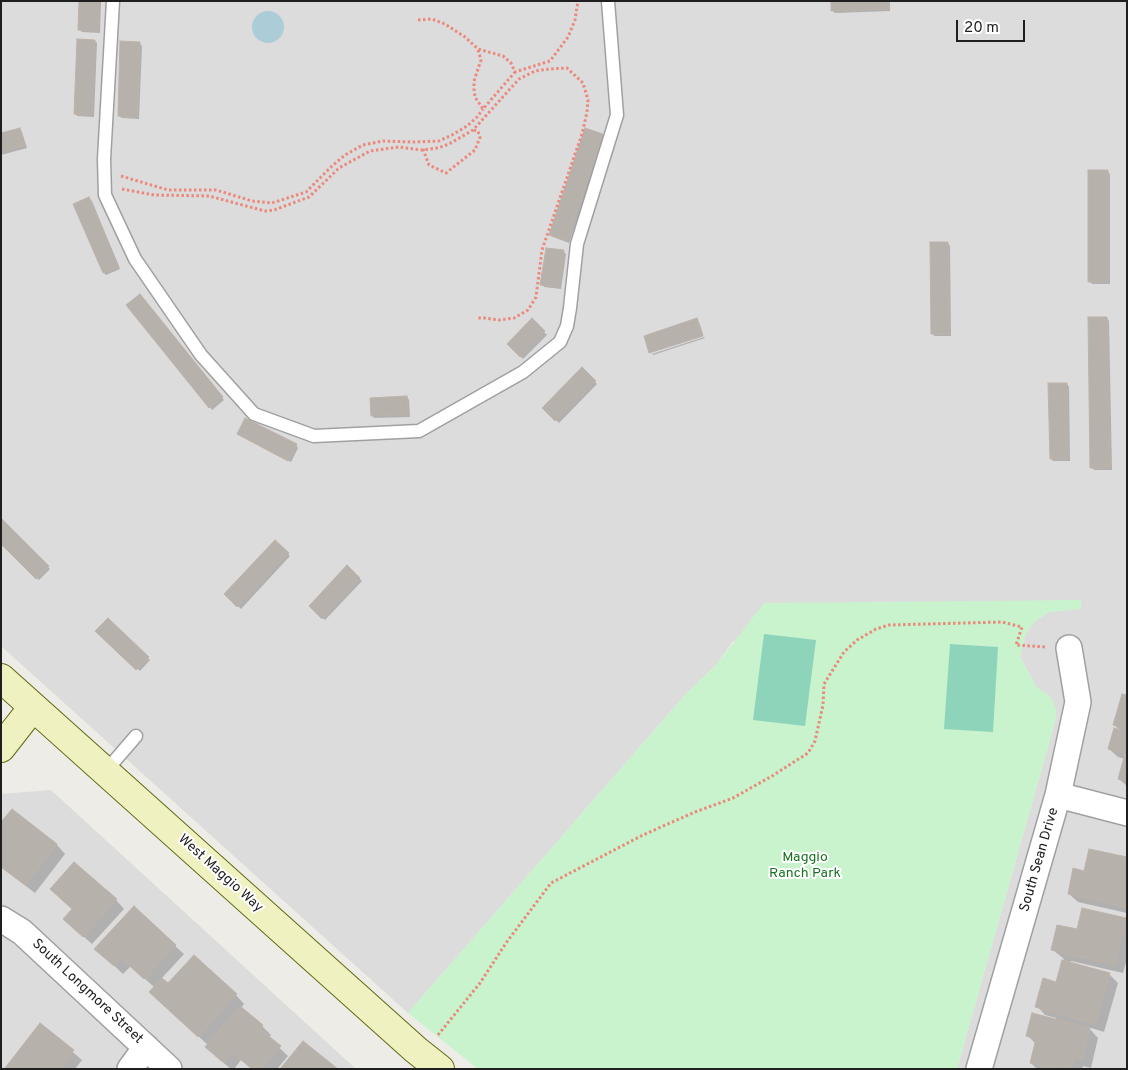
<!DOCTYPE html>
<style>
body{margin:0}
#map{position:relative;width:1128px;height:1070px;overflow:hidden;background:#eeece6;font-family:Overpass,sans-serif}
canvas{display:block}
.frame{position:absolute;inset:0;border:2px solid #1f1f1f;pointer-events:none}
.scale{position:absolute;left:956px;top:20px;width:69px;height:22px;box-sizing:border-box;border:2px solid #1f1f1f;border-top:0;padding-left:6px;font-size:15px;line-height:18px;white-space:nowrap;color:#1f1f1f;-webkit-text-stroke:4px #fff;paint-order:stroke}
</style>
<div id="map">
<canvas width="1128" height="1070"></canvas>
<div class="frame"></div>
<div class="scale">20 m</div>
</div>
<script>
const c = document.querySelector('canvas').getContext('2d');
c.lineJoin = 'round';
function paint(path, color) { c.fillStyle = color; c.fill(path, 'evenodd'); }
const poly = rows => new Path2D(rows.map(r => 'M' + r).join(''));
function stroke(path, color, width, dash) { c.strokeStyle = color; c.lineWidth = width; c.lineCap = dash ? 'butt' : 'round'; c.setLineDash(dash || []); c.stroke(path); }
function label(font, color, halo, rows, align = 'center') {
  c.font = font + ' Overpass,sans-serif'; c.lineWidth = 4; c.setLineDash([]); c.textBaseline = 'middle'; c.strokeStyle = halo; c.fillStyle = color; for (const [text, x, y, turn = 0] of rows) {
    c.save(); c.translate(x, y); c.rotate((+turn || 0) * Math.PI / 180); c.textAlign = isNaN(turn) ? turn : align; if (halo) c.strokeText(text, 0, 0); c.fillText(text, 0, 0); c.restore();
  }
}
const residential = poly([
 [1,1,1127,1,1127,1069,957,1069,1056,718,1050,696,1037,688,1020,657,1025,635,1034,622,1049,612,1080,609,1081,600,733,641,717,664,684,696,408,1013,1,646],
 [51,790,356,1069,1,1069,1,794]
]);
const park = poly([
 [1081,600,1080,609,1049,612,1034,622,1025,635,1020,657,1037,688,1050,696,1056,709,1056,718,957,1069,478,1069,408,1013,684,696,717,664,764,603]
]);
const pitch = poly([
 [764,634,816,640,805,726,753,720],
 [950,644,998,647,993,732,944,729]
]);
const water = poly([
 '252 27a16 16 0 1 1 32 0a16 16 0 1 1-32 0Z'
]);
const shadow = poly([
 [81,1,101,1,100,33,82,32,80,30],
 [832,1,890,1,890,11,835,13,832,10],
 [95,41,97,43,94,117,77,116,75,113],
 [139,43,142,46,139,119,122,118,119,116],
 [20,129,22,132,27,148,1,155,1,135],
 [602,135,605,138,569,243,553,237,550,235],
 [1107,171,1110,174,1110,284,1092,284,1090,281],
 [89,199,92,201,120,269,106,275,104,273],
 [948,243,950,246,951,336,935,336,932,334],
 [547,249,564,252,566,254,561,289,544,287,542,284],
 [143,298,224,400,212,410,210,407],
 [1107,318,1109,321,1112,470,1094,470,1092,467],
 [532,320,547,335,523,359,508,344],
 [697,320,699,322,703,334,650,352],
 [704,337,705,338,653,355,652,354],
 [582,369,597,384,559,423,543,408],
 [1067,384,1069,387,1070,461,1053,461,1051,458],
 [407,397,409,400,410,417,374,418,372,415],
 [239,434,296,445,298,448,291,462],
 [1,520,50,569,39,580,1,543],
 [276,542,290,556,241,609,226,594],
 [347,567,362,581,325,620,311,606],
 [108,620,150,660,140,671,97,631],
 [1127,696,1127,786,1119,779,1125,759,1118,757,1109,749,1121,731,1114,725],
 [12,810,57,845,65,854,35,893,1,867],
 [1127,859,1127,913,1078,902,1069,894,1085,872],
 [116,900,124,909,92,944,73,927],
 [1126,919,1127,959,1123,973,1071,961,1070,963,1109,974,1118,983,1104,1032,1088,1027,1098,1038,1091,1068,1083,1066,1082,1069,1037,1069,1031,1063,1036,1044,1028,1036,1056,1020,1056,1018,1045,1015,1037,1006,1057,983,1064,959,1053,950,1078,931],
 [175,946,184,954,161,979,168,985,236,995,244,1004,241,1008,262,1026,271,1035,269,1038,288,1056,277,1069,252,1069,241,1060,234,1069,231,1069,215,1056,208,1045,159,1000,154,987,131,966,123,974,105,957],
 [41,1025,82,1060,75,1069,7,1069]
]);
const building = poly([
 [79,1,99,1,98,31,78,30,79,1],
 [831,1,888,1,889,9,831,11,831,1],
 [77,39,95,40,92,115,74,114,77,39],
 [120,41,140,42,137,117,118,116,120,41],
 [20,128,25,145,1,152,1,133,20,128],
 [585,128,603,134,567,241,549,235,585,128],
 [1088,170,1108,170,1108,282,1088,282,1088,170],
 [89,197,119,267,103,273,73,204,89,197],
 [930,242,948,242,949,334,931,334,930,242],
 [546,248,564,250,559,287,540,285,546,248],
 [140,294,223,397,209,408,126,305,140,294],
 [1088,317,1107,317,1110,468,1090,468,1088,317],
 [532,318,545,331,520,357,507,344,532,318],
 [697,318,703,336,649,353,644,336,697,318],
 [582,367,596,381,555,421,542,408,582,367],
 [1048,383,1067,383,1068,459,1050,459,1048,383],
 [407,396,408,415,371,416,370,398,407,396],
 [245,418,297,444,288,461,237,434,245,418],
 [1,518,49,566,36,579,1,544,1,518],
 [275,540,289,553,237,607,224,594,275,540],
 [347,565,360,578,322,619,309,606,347,565],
 [108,618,149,657,136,670,95,631,108,618],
 [1122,694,1127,695,1127,729,1113,725,1122,694],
 [1114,728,1127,732,1127,782,1118,779,1125,754,1108,749,1114,728],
 [12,809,57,844,25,885,1,867,1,822,12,809],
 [1089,849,1127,857,1126,907,1068,894,1073,868,1084,871,1089,849],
 [74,862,117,899,83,937,63,919,72,909,50,889,74,862],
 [134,906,176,945,144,979,121,958,114,966,94,949,134,906],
 [1082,908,1126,918,1115,965,1051,950,1057,925,1077,929,1082,908],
 [194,955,237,994,198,1037,149,992,162,978,168,983,194,955],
 [1062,960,1110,973,1095,1024,1035,1007,1043,978,1056,982,1062,960],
 [240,1006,263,1025,260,1029,281,1046,261,1069,252,1069,232,1052,223,1062,205,1047,240,1006],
 [1032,1013,1090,1028,1082,1060,1074,1058,1071,1069,1052,1069,1030,1063,1036,1039,1026,1036,1032,1013],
 [40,1023,74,1050,59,1069,6,1069,5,1068,40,1023],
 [303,1041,338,1069,280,1069,303,1041]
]);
const path = poly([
 [418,20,432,19,445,24,465,37,478,49,503,56,511,63,515,72,550,61,568,37,575,20,578,1],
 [478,50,481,60,474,81,474,89,475,97,483,109,515,72],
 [423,149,429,165,446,173,475,150,480,137,478,131,473,130],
 [121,176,168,190,216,190,252,201,272,203,306,192,332,166,345,155,363,145,383,141,414,142,439,141,452,135,467,126,477,117,483,109],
 [122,189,154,195,209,196,265,211,274,210,309,197,339,168,370,151,399,147,421,150,438,148,449,144,473,130,519,79,535,71,549,69,567,68,583,83,588,100,587,112,582,134,542,250,536,297,528,310,514,318,499,320,484,318,477,318],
 [438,1035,480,983,506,943,551,883,643,835,695,812,733,798,772,776,808,753,815,741,823,705,824,684,844,652,857,640,876,629,889,625,1002,622,1022,627,1016,645,1046,647]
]);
const lane = poly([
 [113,1,104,159,105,195,135,259,201,355,254,414,314,436,419,431,523,372,560,342,567,326,570,308,577,244,617,115,608,1],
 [105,772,136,736]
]);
const street = poly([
 [1058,795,1127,813],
 [1,919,22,932,169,1069],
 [130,1069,146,1047],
 [979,1069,1058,795,1078,702,1069,648]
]);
const secondary = poly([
 [1,678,416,1050,440,1069],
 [1,748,33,707]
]);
const parkNames = [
 ["Maggio",805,858],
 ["Ranch Park",805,874]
];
const streetNames = [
 ["South Sean Drive",1040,860,-74],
 ["West Maggio Way",220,874,42],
 ["South Longmore Street",87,992,43]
];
paint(residential, '#dddcdc');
paint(park, '#c8f3cd');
paint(pitch, '#8dd4ba');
paint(water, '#acccd7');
paint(shadow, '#0003');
paint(building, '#b7b1ac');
stroke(building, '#beb3aa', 1);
stroke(lane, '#a0a0a0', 15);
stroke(street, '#a0a0a0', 28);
stroke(secondary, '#5f6a12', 30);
stroke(path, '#ea897c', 3, [2.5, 2.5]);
stroke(lane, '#fff', 12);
stroke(street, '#fff', 25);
stroke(secondary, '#eff2c0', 28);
label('14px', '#187122', '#fff', parkNames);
label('14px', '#1f1f1f', '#fff', streetNames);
</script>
